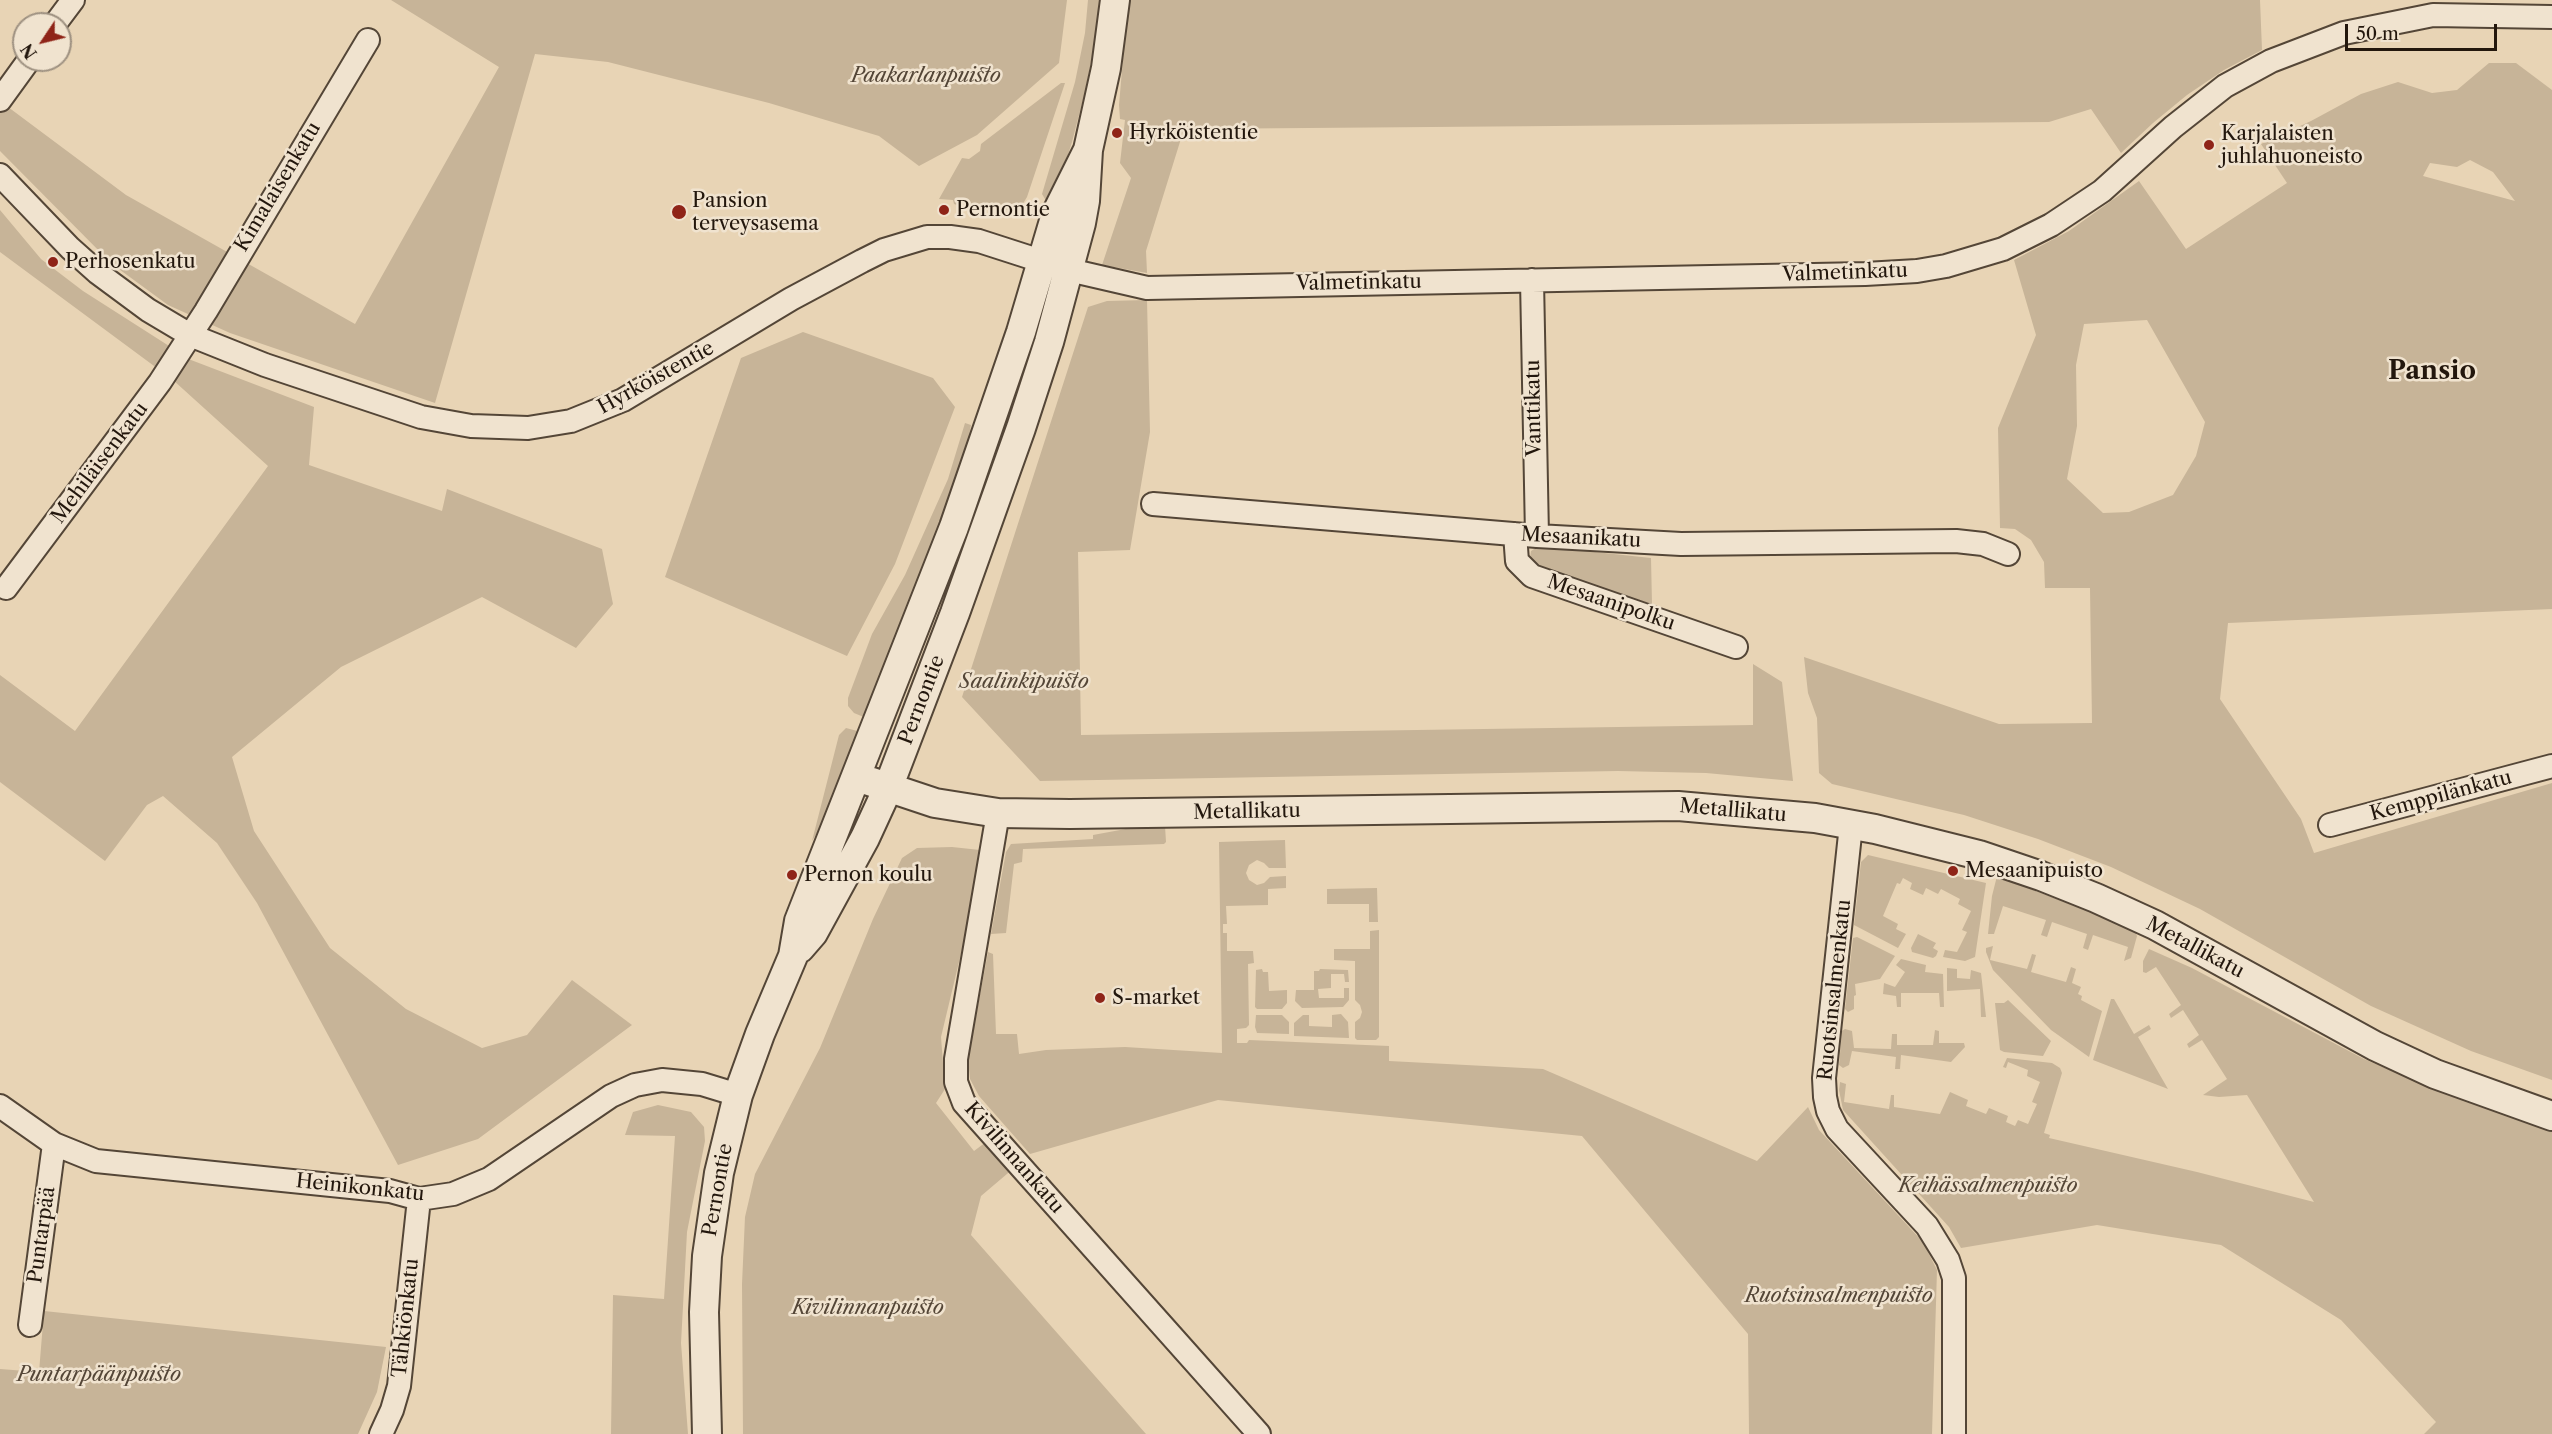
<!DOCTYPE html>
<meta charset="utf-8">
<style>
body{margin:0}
#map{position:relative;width:2552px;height:1434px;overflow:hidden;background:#e8d4b5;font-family:"Libre Caslon Text",serif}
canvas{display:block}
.north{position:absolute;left:12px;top:12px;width:60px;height:60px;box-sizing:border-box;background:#f0e3cf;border:2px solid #9e9181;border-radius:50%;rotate:235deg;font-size:16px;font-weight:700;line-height:24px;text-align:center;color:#23170d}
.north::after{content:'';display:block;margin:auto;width:21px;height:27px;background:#8f2418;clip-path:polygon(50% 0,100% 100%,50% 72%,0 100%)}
.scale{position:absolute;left:2345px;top:24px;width:152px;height:27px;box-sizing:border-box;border:3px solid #23170d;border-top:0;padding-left:8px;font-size:18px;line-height:21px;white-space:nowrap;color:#23170d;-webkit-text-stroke:4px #f0e3cf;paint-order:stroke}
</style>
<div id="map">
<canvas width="2552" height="1434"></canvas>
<div class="north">N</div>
<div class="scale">50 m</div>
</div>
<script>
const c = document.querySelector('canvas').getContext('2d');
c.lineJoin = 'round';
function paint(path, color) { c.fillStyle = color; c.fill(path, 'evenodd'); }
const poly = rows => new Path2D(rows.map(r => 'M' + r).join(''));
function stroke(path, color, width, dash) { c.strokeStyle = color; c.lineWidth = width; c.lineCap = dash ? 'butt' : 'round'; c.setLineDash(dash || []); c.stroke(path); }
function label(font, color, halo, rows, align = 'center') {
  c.font = font + ' "Libre Caslon Text",serif'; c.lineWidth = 5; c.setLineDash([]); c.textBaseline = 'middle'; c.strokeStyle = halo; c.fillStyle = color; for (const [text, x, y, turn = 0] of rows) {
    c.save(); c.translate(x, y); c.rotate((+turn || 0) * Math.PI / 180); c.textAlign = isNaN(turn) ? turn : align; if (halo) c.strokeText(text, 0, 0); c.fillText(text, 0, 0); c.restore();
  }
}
const green = poly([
 [391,0,1067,0,1059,63,977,135,919,166,879,136,769,103,608,62,535,54,435,403,230,333,168,305,112,264,0,151,0,101,126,195,355,324,499,67],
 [1088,0,1099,0,1096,36,1085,92,1072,142,1055,196,1048,204,1042,194,1075,82,1085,33],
 [1128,0,2260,0,2262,50,2224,70,2187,95,2153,123,2121,153,2091,109,2049,122,1184,129,1146,251,1147,273,1102,265,1131,178,1120,163,1125,120,1120,119,1119,105],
 [2489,63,2516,63,2552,90,2552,609,2228,623,2220,699,2301,819,2314,853,2552,783,2552,1080,2471,1051,2371,1006,2200,909,2111,867,2038,839,1964,815,1832,784,1819,773,1817,718,1808,693,1804,657,1999,724,2092,723,2090,588,2045,588,2044,562,2031,540,2015,529,2000,528,1998,428,2036,335,2014,260,2069,231,2139,181,2186,249,2287,183,2261,144,2311,121,2361,94,2398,82,2432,93,2457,90],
 [2470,160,2493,172,2515,201,2423,176,2430,163,2457,167],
 [2147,320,2205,422,2196,456,2173,495,2129,512,2103,513,2067,479,2077,426,2076,365,2084,324],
 [1061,83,1065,83,1027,197,1021,207,1010,210,957,205,954,204,953,200,939,199,962,158,969,159,980,151,981,144],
 [0,210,41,259,83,291,191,360,314,407,309,465,442,511,447,489,602,549,613,604,576,648,482,597,341,667,232,757,254,831,330,948,406,1009,482,1048,527,1035,572,980,632,1025,478,1139,398,1165,257,903,217,843,163,796,147,805,105,861,0,782,0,675,75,731,268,466,173,380,0,252],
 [1147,300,1150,432,1130,550,1078,552,1081,735,1753,725,1753,664,1782,682,1793,781,1706,773,1618,771,1040,781,962,697,1088,307,1107,301],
 [803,332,933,378,955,407,895,564,847,656,665,577,741,358],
 [965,423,971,425,966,453,871,720,854,713,848,706,848,698,872,634,905,575,948,479],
 [1539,546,1651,558,1652,604,1543,571,1530,558,1531,551],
 [846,728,865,733,840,796,812,841,839,735],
 [1165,826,1166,842,1164,844,1023,849,1022,862,1014,864,1006,933,991,934,1006,852,1011,844,1093,839,1093,835,1131,828],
 [1285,840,1286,868,1269,868,1264,863,1257,860,1249,865,1246,873,1249,880,1257,885,1264,883,1270,877,1286,876,1286,888,1268,889,1268,905,1226,906,1227,924,1223,924,1223,933,1227,933,1227,951,1253,951,1254,963,1248,964,1249,1025,1246,1028,1237,1029,1237,1043,1247,1043,1249,1040,1389,1046,1389,1061,1543,1069,1757,1161,1808,1107,1819,1130,1923,1242,1937,1270,1932,1434,1749,1434,1748,1334,1582,1136,1218,1100,1030,1154,979,1096,970,1079,968,1059,988,952,993,954,996,1034,1017,1034,1019,1054,1046,1050,1125,1047,1222,1053,1219,842],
 [952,847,980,850,982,866,941,1037,945,1089,936,1103,974,1151,986,1142,1014,1168,981,1196,971,1235,1146,1434,743,1434,742,1284,745,1217,755,1174,820,1048,873,919,902,858,917,848],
 [1868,855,1986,883,1975,957,1965,961,1943,957,1945,950,1957,952,1967,932,1962,930,1971,911,1958,904,1960,899,1941,889,1938,894,1926,888,1923,895,1910,889,1912,883,1903,878,1900,884,1897,883,1883,916,1898,924,1896,929,1906,934,1898,948,1854,925,1861,862],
 [1997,876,2129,927,2135,931,2137,936,2131,958,2124,961,2128,947,2093,935,2088,950,2083,948,2087,934,2052,922,2047,937,2041,935,2046,920,2003,906,1994,934,1988,934,1992,896],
 [1377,888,1378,922,1369,922,1369,904,1327,904,1327,889],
 [1379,930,1379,1037,1376,1040,1357,1040,1355,1038,1355,1022,1360,1018,1362,1012,1360,1005,1355,1000,1355,961,1334,960,1334,949,1370,949,1370,931],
 [1918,934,1936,943,1933,948,1938,951,1936,956,1933,958,1912,952,1911,948],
 [1857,937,1895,956,1880,979,1855,984,1856,995,1854,996,1854,1009,1848,1012,1845,1009,1853,938],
 [1993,946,1990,960,2027,969,2032,954,2036,955,2031,972,2066,982,2071,967,2076,969,2072,983,2081,987,2078,994,2082,996,2081,1000,2102,1011,2089,1057,2051,1030,1993,970,1986,952,1986,948],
 [2149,949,2192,968,2364,1059,2432,1088,2521,1121,2552,1129,2552,1434,2424,1434,2436,1422,2341,1320,2221,1245,2097,1225,1961,1248,1949,1227,1843,1110,1839,1090,1840,1082,1846,1084,1844,1102,1889,1109,1891,1095,1894,1095,1894,1107,1940,1114,1950,1092,1968,1100,1966,1106,1986,1114,1989,1108,2008,1116,2006,1122,2015,1126,2018,1120,2028,1124,2037,1104,2032,1102,2040,1082,2027,1076,2028,1070,2008,1062,2006,1068,2003,1067,2007,1058,2052,1063,2060,1068,2062,1073,2044,1133,2050,1135,2049,1138,2197,1172,2314,1202,2247,1095,2219,1097,2203,1095,2227,1079,2202,1040,2189,1048,2187,1044,2199,1035,2183,1010,2171,1018,2169,1014,2181,1005,2156,967,2146,973,2143,972,2143,961],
 [1901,959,1926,965,1925,972,1943,974,1944,1007,1940,1007,1939,993,1901,993,1901,1007,1897,1007,1896,996,1883,994,1884,983,1895,987,1905,972,1896,965],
 [1947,968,1957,969,1957,978,1970,979,1971,970,1981,973,1986,1017,1981,1017,1980,989,1947,991],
 [1262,969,1263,972,1268,972,1269,991,1287,990,1287,1003,1282,1009,1257,1009,1255,1007,1256,970],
 [1320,969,1348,970,1349,982,1345,982,1344,974,1331,974,1331,988,1318,989,1319,998,1344,998,1344,988,1349,988,1349,1000,1343,1007,1302,1008,1295,1001,1296,990,1314,990,1314,971,1319,971],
 [2111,999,2114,999,2134,1034,2149,1025,2151,1029,2138,1037,2168,1089,2093,1060],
 [2008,1000,2051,1041,2043,1056,2004,1052,2000,1050,1995,1003,2004,1003],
 [1341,1014,1348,1022,1349,1038,1294,1036,1294,1023,1303,1015,1309,1015,1309,1026,1332,1027,1332,1015],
 [1256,1015,1282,1015,1289,1022,1289,1034,1257,1033,1255,1027],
 [1845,1029,1852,1031,1854,1048,1891,1049,1892,1034,1897,1034,1897,1045,1933,1045,1935,1030,1939,1031,1939,1043,1964,1043,1965,1047,1951,1062,1901,1055,1900,1069,1895,1069,1896,1057,1852,1051,1849,1065,1843,1068,1839,1065,1842,1031],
 [658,1105,691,1112,704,1127,705,1141,687,1232,681,1343,688,1434,611,1434,613,1295,664,1299,675,1136,625,1135,633,1112],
 [44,1311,386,1347,377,1392,358,1434,0,1434,0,1369,39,1372]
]);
const minor = poly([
 [55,24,73,0],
 [0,100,29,60],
 [0,175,70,248,98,273,148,310,190,335,265,365,421,417,471,426,528,428,571,421,623,400,791,299,862,261,884,250,927,237,950,237,979,241,1069,270,1147,288,1865,274,1917,271,1946,266,2003,249,2051,225,2102,191,2173,127,2225,86,2271,61,2344,33,2433,15,2552,17],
 [1532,280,1537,536],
 [1153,504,1537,536,1681,544,1956,541,1983,544,2008,554],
 [1515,534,1517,561,1532,576,1736,647],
 [6,588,160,382,206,311,368,40],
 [998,813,956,1059,956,1082,964,1103,1259,1434],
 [1851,825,1824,1078,1825,1097,1828,1111,1837,1129,1927,1226,1948,1260,1954,1278,1954,1434],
 [2330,825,2552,766],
 [0,1106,54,1144,96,1161,390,1191,419,1199,453,1194,489,1179,611,1096,635,1085,662,1080,702,1084,738,1095],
 [30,1325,54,1144],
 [381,1434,392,1410,399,1386,419,1199]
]);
const tertiary = poly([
 [857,777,935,803,998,813,1070,814,1678,806,1815,818,1875,829,1979,855,2041,876,2096,898,2155,925,2375,1046,2435,1074,2552,1116],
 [800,948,813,933,865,838,888,788,955,613,1021,428,1049,342,1081,223,1085,201,1088,150,1106,68,1115,0],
 [707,1434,704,1312,707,1256,719,1173,738,1095,760,1034,793,956,799,921,954,527,1021,332,1056,214,1088,150]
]);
const markers = [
 [1117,133,6,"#8f2418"],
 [2209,145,6,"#8f2418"],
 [944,210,6,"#8f2418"],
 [679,212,8,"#8f2418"],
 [53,262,6,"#8f2418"],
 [1953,871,6,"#8f2418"],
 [792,875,6,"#8f2418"],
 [1100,998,6,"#8f2418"]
];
const parkNames = [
 ["Paakarlanpuisto",926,76],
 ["Saalinkipuisto",1024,682],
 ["Keihässalmenpuisto",1988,1186],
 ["Ruotsinsalmenpuisto",1839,1296],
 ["Kivilinnanpuisto",868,1308],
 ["Puntarpäänpuisto",99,1375]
];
const poiNames = [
 ["Hyrköistentie",1129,133],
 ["Karjalaisten",2221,134],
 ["juhlahuoneisto",2221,157],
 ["Pansion",692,201],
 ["terveysasema",692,224],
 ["Pernontie",956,210],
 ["Perhosenkatu",65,262],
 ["Mesaanipuisto",1965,871],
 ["Pernon koulu",804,875],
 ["S-market",1112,998]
];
const streetNames = [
 ["Kimalaisenkatu",278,187,-59],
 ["Valmetinkatu",1845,273,-2],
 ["Valmetinkatu",1359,283,-1],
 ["Hyrköistentie",656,378,-29],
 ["Vanttikatu",1534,408,-91],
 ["Mehiläisenkatu",100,463,-53],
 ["Mesaanikatu",1581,538,3],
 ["Mesaanipolku",1611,603,19],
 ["Pernontie",922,700,-69],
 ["Kemppilänkatu",2441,796,-15],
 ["Metallikatu",1733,811,5],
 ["Metallikatu",1247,812,-1],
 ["Metallikatu",2195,948,28],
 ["Ruotsinsalmenkatu",1835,990,-84],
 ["Kivilinnankatu",1014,1158,49],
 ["Heinikonkatu",360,1188,6],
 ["Pernontie",718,1190,-80],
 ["Puntarpää",42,1235,-82],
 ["Tähkiönkatu",406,1318,-84]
];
const districtNames = [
 ["Pansio",2432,371]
];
paint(green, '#c7b498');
stroke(minor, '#544637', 26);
stroke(tertiary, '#544637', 32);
stroke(minor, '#f0e3cf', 22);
stroke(tertiary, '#f0e3cf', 28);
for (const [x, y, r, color] of markers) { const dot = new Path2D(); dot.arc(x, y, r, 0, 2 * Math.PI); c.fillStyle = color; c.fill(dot); stroke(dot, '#f0e3cf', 2); }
label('italic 20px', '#544637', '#f0e3cf', parkNames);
label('20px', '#23170d', '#f0e3cf', poiNames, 'left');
label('20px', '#23170d', '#f0e3cf', streetNames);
label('bold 26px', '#23170d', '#f0e3cf', districtNames);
</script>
